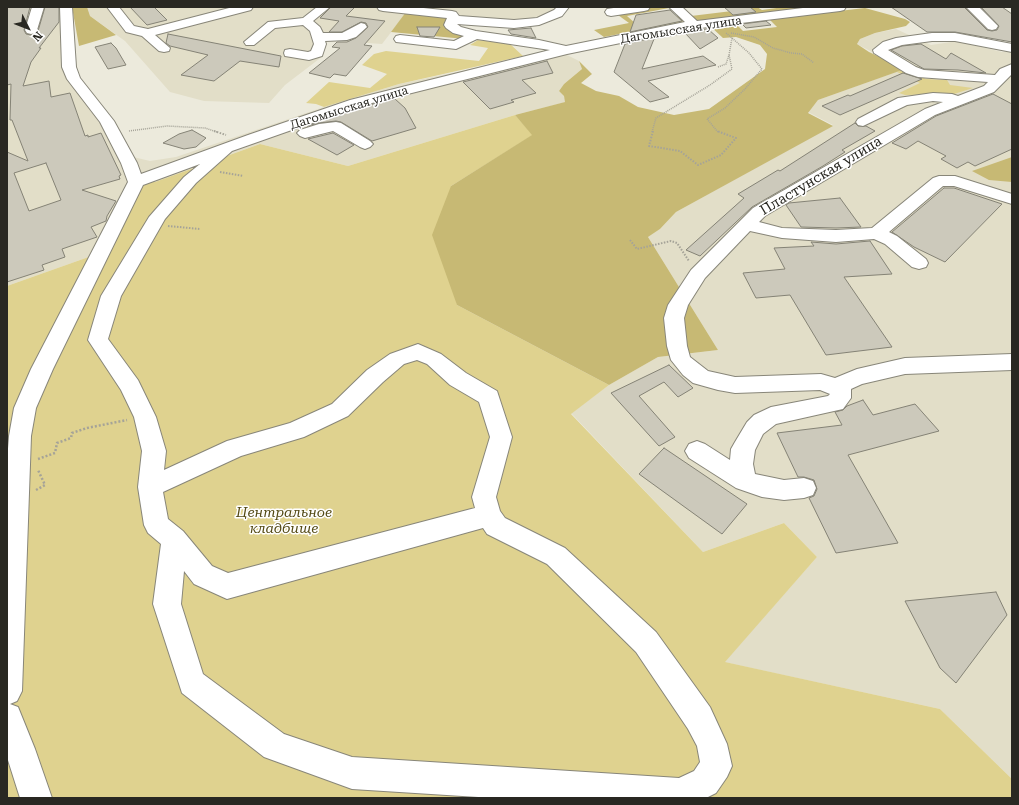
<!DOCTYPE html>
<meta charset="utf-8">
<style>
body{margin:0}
#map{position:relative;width:1019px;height:805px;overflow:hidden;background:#eceadc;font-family:"Roboto Serif",serif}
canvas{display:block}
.frame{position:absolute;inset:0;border:8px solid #292822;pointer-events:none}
.north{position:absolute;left:8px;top:8px;width:40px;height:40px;-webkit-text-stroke:3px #fff;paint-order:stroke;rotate:132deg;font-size:11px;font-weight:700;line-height:16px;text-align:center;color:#292822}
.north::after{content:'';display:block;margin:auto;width:14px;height:18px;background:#292822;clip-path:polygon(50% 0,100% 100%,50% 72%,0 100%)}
</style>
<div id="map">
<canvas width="1019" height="805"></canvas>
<div class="frame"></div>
<div class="north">N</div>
</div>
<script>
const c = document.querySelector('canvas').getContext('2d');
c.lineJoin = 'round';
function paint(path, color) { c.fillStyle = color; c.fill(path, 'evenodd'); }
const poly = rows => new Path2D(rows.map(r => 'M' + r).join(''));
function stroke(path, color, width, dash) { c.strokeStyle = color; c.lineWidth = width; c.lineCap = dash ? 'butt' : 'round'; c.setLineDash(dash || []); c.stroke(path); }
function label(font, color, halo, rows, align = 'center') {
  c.font = font + ' "Roboto Serif",serif'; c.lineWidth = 3; c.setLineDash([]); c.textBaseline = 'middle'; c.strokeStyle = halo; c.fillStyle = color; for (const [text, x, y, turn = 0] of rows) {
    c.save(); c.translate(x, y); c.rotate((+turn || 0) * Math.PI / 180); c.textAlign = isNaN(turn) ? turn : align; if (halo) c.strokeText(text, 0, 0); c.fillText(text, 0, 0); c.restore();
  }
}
const built = poly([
 [7,7,67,7,70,71,129,156,150,161,176,157,324,107,399,84,466,70,549,50,553,46,561,52,579,61,582,69,564,84,559,91,564,96,566,102,515,115,348,166,260,144,155,182,97,254,7,286],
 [87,7,557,7,555,12,516,22,406,13,382,44,324,40,323,56,285,85,269,103,204,101,170,92,125,41,90,16],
 [896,29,931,45,958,41,1002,52,1012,50,1012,779,940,709,724,662,817,557,784,523,703,552,571,413,609,385,658,357,718,350,648,237,660,229,676,212,833,125,808,112,818,100,904,69,857,44,860,39,875,33]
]);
const green = poly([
 [478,40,510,44,523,56,399,84,324,107,316,104,306,103,329,82,370,88,387,74,362,65,374,54,386,51,479,61,488,48,470,45],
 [905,69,926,79,947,80,950,85,973,88,954,94,905,95,899,93,920,83,897,72],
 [515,115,533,135,451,186,457,305,609,385,571,414,703,552,784,523,817,557,725,662,940,709,1012,779,1012,798,7,798,7,286,97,254,147,175,155,182,260,144,348,166]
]);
const forest = poly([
 [72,7,87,7,90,16,116,35,79,46],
 [657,7,669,8,627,16,636,24,679,16,686,21,604,37,594,30,629,23,618,15,607,13],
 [728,7,757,7,762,10,784,7,803,7,807,10,699,23,691,16,732,11],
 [865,8,905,19,910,22,906,26,875,33,860,39,857,44,869,52,905,69,818,100,808,113,833,126,676,212,660,229,648,237,718,350,658,357,609,385,457,305,432,235,451,186,532,135,515,115,565,102,564,96,559,91,564,84,582,69,579,61,592,74,581,83,596,91,619,96,638,107,674,115,709,109,765,69,767,54,760,45,736,37,723,38,710,26,735,23,743,31,777,27,769,19],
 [406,12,448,17,466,35,465,39,391,32],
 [1012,157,1012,182,989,180,972,171]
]);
const building = poly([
 [7,7,30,7,24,30,26,34,31,35,35,34,38,31,45,7,59,7,59,22,39,48,41,48,31,62,23,86,49,81,51,97,70,93,85,136,88,135,88,137,101,133,121,175,119,176,120,179,82,190,116,201,107,216,106,221,91,227,97,237,62,249,65,257,42,265,44,270,7,282,7,152,28,161,12,120,10,120,11,84,7,85,7,7],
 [46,163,61,200,29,211,14,173,46,163],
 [130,7,154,7,167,20,147,25,130,7],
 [331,7,355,7,346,16,385,21,364,45,372,46,346,76,334,74,330,78,309,73,340,48,332,47,337,42,347,42,356,38,368,27,366,23,361,22,342,32,329,32,339,21,320,18,331,7],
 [724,7,750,7,756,12,733,15,724,7],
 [891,7,964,7,987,30,992,31,997,30,999,26,981,7,1002,7,1012,14,1012,42,955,32,927,32,891,7],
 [670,10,682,21,630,32,636,15,670,10],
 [766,21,771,25,746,28,742,24,766,21],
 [417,27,440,27,434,37,420,36,417,27],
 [531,28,536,38,511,34,508,30,531,28],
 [708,29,718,38,700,49,685,33,654,39,642,69,703,56,716,65,648,81,669,97,650,102,614,72,625,44,684,31,708,29],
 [168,34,281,56,279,67,240,61,214,81,181,75,208,55,170,46,166,43,168,34],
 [111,43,116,48,126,65,108,69,95,47,111,43],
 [921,44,946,59,951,53,986,73,958,70,924,69,891,50,902,46,921,44],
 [547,61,553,73,522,80,536,93,511,100,514,102,490,109,463,82,547,61],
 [903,73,922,79,840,115,822,106,848,95,850,96,903,73],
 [993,94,1012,104,1012,149,975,166,968,162,957,168,941,159,946,156,918,141,906,149,892,143,936,116,993,94],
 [395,99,405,108,416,128,372,141,341,122,336,121,319,123,307,126,360,107,395,99],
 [855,123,858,126,866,126,875,131,842,150,845,152,823,166,752,207,700,256,686,250,744,198,738,194,778,170,780,171,855,123],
 [192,130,206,138,196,147,184,149,163,143,179,134,192,130],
 [333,133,354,145,337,155,308,139,333,133],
 [944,188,954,188,1002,204,945,262,914,247,892,232,944,188],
 [840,198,861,227,836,228,801,227,786,205,789,203,840,198],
 [870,241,892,274,844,277,892,347,826,355,790,295,756,298,743,273,785,269,774,248,814,246,811,242,836,244,870,241],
 [669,365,693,388,678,397,664,382,639,396,675,437,659,446,611,393,669,365],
 [863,400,873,415,915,404,939,431,848,455,898,543,836,553,809,498,814,496,817,489,814,480,804,477,798,477,777,433,842,425,835,412,843,410,847,406,863,400],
 [664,448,747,504,722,534,639,474,664,448],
 [996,592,1007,615,956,683,940,668,905,601,996,592]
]);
const pathFar2 = poly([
 [731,33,754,37,773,48,791,53,802,54,814,63],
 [718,67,726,64,729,55,732,38,726,33],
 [129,131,167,126,205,128,217,132],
 [652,132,656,118,710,85,732,69,729,55],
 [718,132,707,119,725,108,745,89,762,69,749,53,732,38]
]);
const pathFar1 = poly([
 [214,131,226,135],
 [653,131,649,146,680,151,698,165,721,155,736,138,717,131],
 [220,172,243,176],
 [168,226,200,229],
 [630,240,637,249,671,241,677,243,689,261]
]);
const path = poly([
 [38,459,55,453,57,443,71,438,72,433,87,428,127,420],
 [36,490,45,485,38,470]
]);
const minor = poly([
 [32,7,44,7,37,30,35,33,31,34,27,33,25,30,32,7],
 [60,7,72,7,76,67,80,78,114,121,137,163,141,174,248,135,350,100,550,50,477,39,456,49,396,42,394,39,396,36,400,35,454,41,464,36,453,33,446,28,444,25,447,18,383,11,379,10,377,7,414,7,452,11,456,12,459,16,514,20,537,18,554,10,557,7,569,7,562,16,539,25,514,28,457,24,461,27,476,31,539,40,566,46,685,22,669,7,682,7,697,21,811,7,846,7,844,10,840,11,684,30,567,54,360,106,232,151,196,183,165,219,121,296,108,339,138,380,156,417,166,451,164,470,227,441,290,423,332,404,367,370,390,354,418,344,441,354,466,373,497,391,512,437,496,497,500,511,505,518,565,548,656,632,710,707,727,744,732,766,727,777,716,793,706,798,494,798,352,789,264,757,182,693,153,604,161,544,148,533,144,525,138,487,142,451,134,417,121,390,88,340,101,296,149,217,184,177,200,164,143,185,53,369,36,408,31,436,22,691,17,701,10,704,18,707,35,749,52,798,20,798,7,757,7,461,9,436,14,408,31,369,128,182,121,163,100,122,67,79,62,67,60,7],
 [417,360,427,364,450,385,479,402,490,437,472,497,475,508,228,573,212,566,183,531,168,519,163,492,241,456,304,437,348,416,383,382,404,364,417,360],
 [483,528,487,534,547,564,636,652,688,729,697,746,700,762,694,771,679,778,352,757,284,734,203,674,181,604,184,571,194,584,227,599,483,528],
 [107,7,119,7,134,26,148,29,233,7,253,7,251,10,155,35,170,48,169,51,164,52,159,51,142,36,126,32,107,7],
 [317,7,330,7,313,21,320,27,323,33,342,33,361,23,365,24,367,27,356,37,347,40,325,41,326,44,322,56,309,60,285,56,284,53,285,50,290,49,308,52,311,51,314,44,310,31,303,25,275,28,254,45,246,45,244,42,268,22,303,18,317,7],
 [620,7,650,7,648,10,644,11,611,16,607,15,605,12,607,9,620,7],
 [966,7,979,7,998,26,996,29,992,30,988,29,966,7],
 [932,33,955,33,1012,44,1012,52,955,41,932,41,902,45,888,50,916,67,924,70,995,75,1000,69,1012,64,1012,74,994,92,935,115,765,216,759,222,782,228,836,230,872,228,933,178,939,176,955,176,1012,194,1012,204,954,186,943,186,889,232,897,236,926,259,928,263,926,267,919,269,912,267,885,244,874,239,836,242,782,238,750,231,705,278,688,305,684,318,687,346,690,357,708,371,735,377,821,374,835,378,857,369,905,358,1012,354,1012,370,905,374,862,384,851,389,851,398,843,409,776,424,763,434,755,450,753,464,755,474,784,480,804,478,813,481,816,488,813,495,804,498,784,500,762,497,736,488,689,458,685,451,689,444,697,441,705,444,730,460,731,449,735,442,747,422,754,415,771,407,828,396,830,394,820,390,735,393,718,390,693,383,683,375,671,360,667,346,664,318,668,305,691,270,753,208,925,109,943,102,933,101,907,105,863,126,858,125,856,122,858,119,898,98,933,93,952,94,958,96,984,86,988,82,918,77,906,73,874,53,873,50,883,42,896,38,932,33],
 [336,122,341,123,370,141,373,144,370,147,365,149,360,147,333,131,305,138,300,136,297,133,300,130,319,124,336,122]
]);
const farStreetnames = [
 ["Дагомысская улица",681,30,-9],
 ["Дагомысская улица",349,108,-17]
];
const streetNames = [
 ["Пластунская улица",821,176,-31]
];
const parkNames = [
 ["Центральное",284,513],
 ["кладбище",284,529]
];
paint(built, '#e2dec8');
paint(green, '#dfd28f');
paint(forest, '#c7b974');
paint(building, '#ccc9bb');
stroke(building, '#858376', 1);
stroke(minor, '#888679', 2);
stroke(pathFar2, '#a5a398', 1.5, [1, 1]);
stroke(pathFar1, '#a5a398', 2, [1.5, 1.5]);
stroke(path, '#a5a398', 2.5, [2, 2]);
paint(minor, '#fff');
label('12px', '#292822', '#fff', farStreetnames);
label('14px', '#292822', '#fff', streetNames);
label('italic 14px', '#544a15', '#fff', parkNames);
</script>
